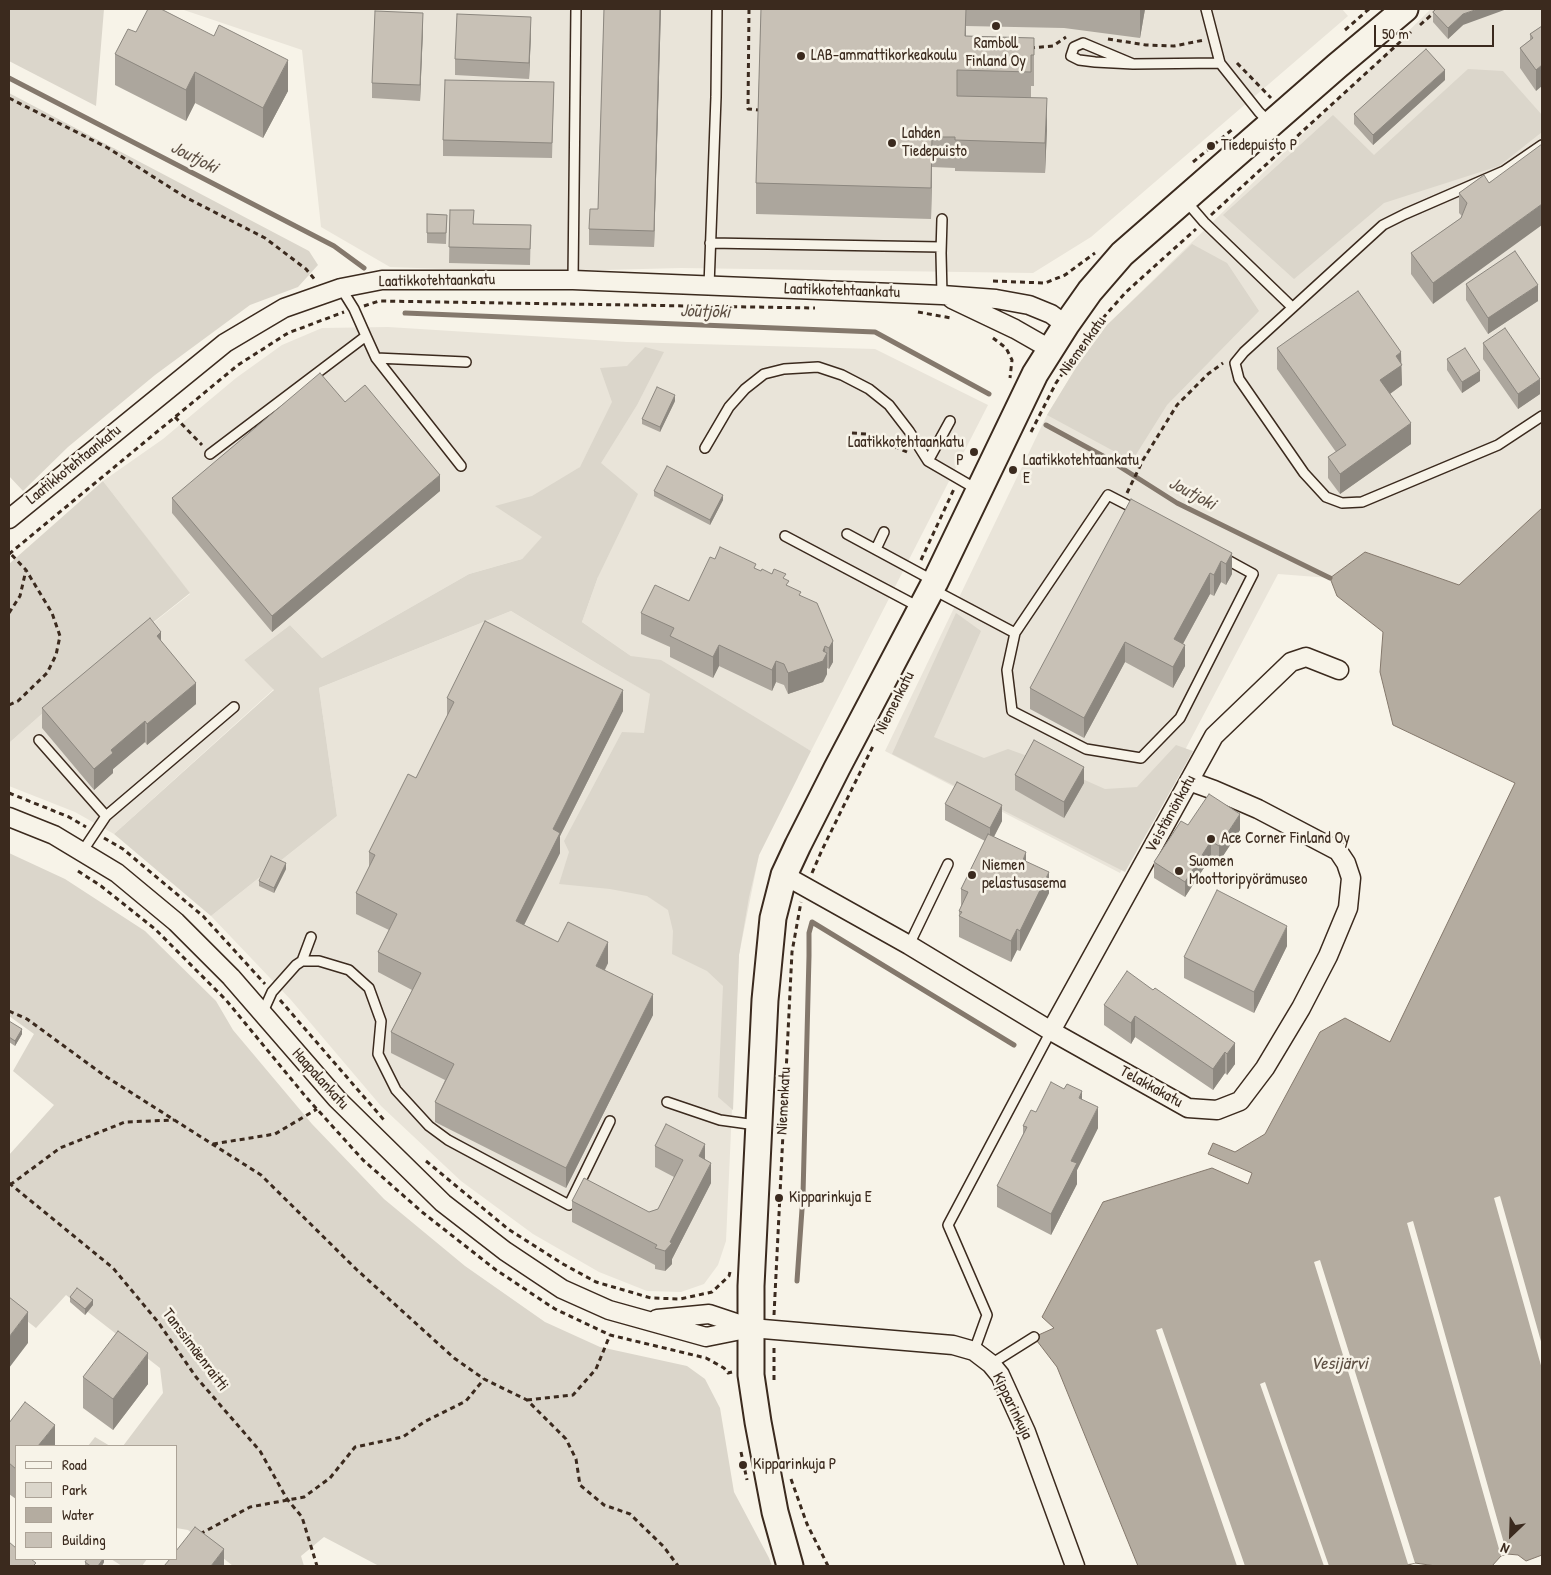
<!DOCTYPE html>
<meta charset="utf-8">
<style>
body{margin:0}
#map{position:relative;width:1551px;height:1575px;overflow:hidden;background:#f7f3e8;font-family:"Patrick Hand",sans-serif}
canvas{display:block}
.frame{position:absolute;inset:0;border:10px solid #3b2a1e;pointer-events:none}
.legend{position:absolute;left:15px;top:1445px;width:162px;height:115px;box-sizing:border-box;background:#f7f3e8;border:1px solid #aca397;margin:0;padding:6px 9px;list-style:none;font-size:15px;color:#3b2a1e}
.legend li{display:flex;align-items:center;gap:10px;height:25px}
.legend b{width:25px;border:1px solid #aca397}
.north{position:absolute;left:1486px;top:1510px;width:50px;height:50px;-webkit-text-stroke:4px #f7f3e8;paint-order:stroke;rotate:204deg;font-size:14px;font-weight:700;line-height:20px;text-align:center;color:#3b2a1e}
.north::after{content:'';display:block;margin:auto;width:18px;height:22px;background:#3b2a1e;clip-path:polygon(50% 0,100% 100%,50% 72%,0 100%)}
.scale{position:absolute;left:1374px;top:25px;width:120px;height:22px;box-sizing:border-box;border:2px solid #3b2a1e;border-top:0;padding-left:6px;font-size:15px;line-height:18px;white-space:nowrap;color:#3b2a1e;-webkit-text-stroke:4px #f7f3e8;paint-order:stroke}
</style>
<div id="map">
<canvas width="1551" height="1575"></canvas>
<div class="frame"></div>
<ul class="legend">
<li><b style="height:6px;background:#f7f3e8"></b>Road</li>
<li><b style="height:14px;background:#dbd6cb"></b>Park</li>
<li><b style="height:14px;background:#b4aca0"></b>Water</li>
<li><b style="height:14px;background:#c8c1b6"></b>Building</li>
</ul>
<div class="north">N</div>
<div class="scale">50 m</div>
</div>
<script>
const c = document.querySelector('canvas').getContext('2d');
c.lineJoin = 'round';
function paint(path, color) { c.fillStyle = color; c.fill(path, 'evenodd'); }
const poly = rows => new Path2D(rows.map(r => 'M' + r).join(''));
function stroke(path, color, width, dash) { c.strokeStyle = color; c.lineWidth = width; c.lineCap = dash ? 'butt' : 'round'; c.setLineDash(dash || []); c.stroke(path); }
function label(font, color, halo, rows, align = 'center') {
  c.font = font + ' "Patrick Hand",sans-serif'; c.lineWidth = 5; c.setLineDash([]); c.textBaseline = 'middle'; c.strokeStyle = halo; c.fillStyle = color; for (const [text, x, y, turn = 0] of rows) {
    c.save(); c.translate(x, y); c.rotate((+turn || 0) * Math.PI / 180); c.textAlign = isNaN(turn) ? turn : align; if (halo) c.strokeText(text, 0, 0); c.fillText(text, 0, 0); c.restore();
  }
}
const built = poly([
 [181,9,1342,9,1348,16,1091,237,1033,273,681,268,527,272,390,267,321,227,302,50],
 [1431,9,1542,9,1542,508,1459,585,1365,552,1330,578,1278,574,1120,873,885,751,1047,415,1077,366,1107,325],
 [388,327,627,342,875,349,988,405,811,751,631,656,582,622,598,577,580,467,543,537,522,559,469,574,322,658,290,625,244,660,274,689,114,834,75,812,9,786,9,743,78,682,190,594,103,481,163,439,236,378,282,345,322,328],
 [511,611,601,666,798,777,759,855,739,955,726,1241,718,1265,704,1284,681,1292,647,1291,599,1272,533,1234,461,1181,381,1106,291,1000,211,916,337,816,319,688]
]);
const green = poly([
 [9,9,104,9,96,106,9,61],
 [1468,69,1503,71,1542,115,1542,132,1499,166,1384,203,1294,279,1223,215,1333,115,1374,155],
 [9,93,309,251,318,265,298,287,250,305,155,375,68,447,23,491,9,476],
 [1192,244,1227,263,1259,311,1167,405,1132,461,1047,415,1077,366,1107,325],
 [645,347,664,352,637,405,601,463,638,494,598,577,582,622,631,656,661,660,811,751,759,855,749,897,739,955,733,1110,718,1097,723,986,707,971,672,954,673,931,668,910,647,896,610,889,559,884,569,852,564,841,622,732,644,733,650,694,601,666,511,611,319,688,337,816,211,916,114,834,274,690,244,660,290,625,322,658,469,574,522,559,542,537,495,506,532,496,580,467,612,402,600,368,627,366],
 [103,481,190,593,78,682,9,743,9,564],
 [956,613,981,631,934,737,984,758,1008,749,1044,762,1105,789,1137,787,1176,745,1193,751,1125,872,892,754],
 [9,853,65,879,145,931,216,1001,233,1030,312,1124,384,1199,465,1266,545,1322,600,1347,687,1366,705,1379,720,1408,734,1492,769,1558,772,1566,379,1566,324,1537,301,1556,304,1566,233,1566,188,1530,176,1528,176,1446,123,1446,163,1393,160,1368,66,1295,36,1328,9,1307,9,1155,54,1105,13,1071,34,1034,9,1016],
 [95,1437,110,1446,88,1446],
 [111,1559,147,1559,142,1566,122,1566]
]);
const water = poly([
 [1542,508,1542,1555,1526,1561,1518,1555,1507,1554,1501,1556,1492,1566,1436,1566,1415,1563,1405,1566,1138,1566,1057,1367,1034,1337,1054,1328,1042,1317,1103,1202,1212,1168,1248,1184,1252,1173,1208,1154,1213,1143,1235,1152,1265,1134,1320,1032,1345,1018,1390,1042,1515,783,1393,725,1380,672,1383,632,1337,596,1330,578,1365,552,1459,585,1542,508]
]);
const pier = poly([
 [1500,1196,1542,1345,1542,1369,1494,1198],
 [1413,1221,1507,1554,1501,1556,1407,1223],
 [1320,1260,1415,1563,1408,1564,1314,1262],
 [1162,1328,1245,1566,1237,1566,1156,1330],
 [1265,1382,1329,1566,1324,1566,1260,1384]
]);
const stream = poly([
 [9,78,334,246,364,268],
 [405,313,875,332,989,394],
 [1046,425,1103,456,1177,503,1330,578],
 [797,1281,803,1195,809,956,809,933,812,922,1014,1045]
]);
const path = poly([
 [749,9,748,109,759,110],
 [1420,25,1438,9],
 [1345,30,1369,9],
 [1108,39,1146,45,1174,46,1204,40],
 [1030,48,1053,46,1066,37],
 [1237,63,1271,98],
 [9,98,108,148,185,197,265,238,306,269,316,281],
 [1193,162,1234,128],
 [1211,215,1411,32],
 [993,281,1045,283,1065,275,1095,253],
 [364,306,379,301,815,308],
 [918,312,951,318],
 [993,338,1006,348,1012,360,1010,378],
 [175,417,202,445],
 [1031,432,1056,383,1095,327,1126,292,1196,229],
 [852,433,866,434,907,452],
 [1127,493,1143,460,1177,405,1208,374,1223,363],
 [9,554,238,365,288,333,344,312],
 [921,560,954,489],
 [9,613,20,596,26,570],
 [9,705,18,701,47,673,56,655,60,636,52,613,26,570,9,552],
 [9,793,69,817,86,827],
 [104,838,123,849,203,916,265,984],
 [78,871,101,886,155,929,226,1000,306,1097,363,1160,422,1212,496,1270,555,1309,610,1335,706,1358,724,1368,728,1373,732,1372],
 [812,873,822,850,873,746],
 [280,1000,384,1120],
 [9,1011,27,1019,105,1076,261,1175,356,1269,454,1358,484,1379,527,1400,566,1439,576,1459,580,1485,604,1505,630,1514,664,1547,678,1566],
 [213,1144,275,1134,317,1109],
 [426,1161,508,1229,563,1264,596,1282,651,1298,680,1299,712,1292,729,1276,730,1272],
 [9,1183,113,1268,158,1322,196,1377,260,1451,287,1499,302,1517,317,1566],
 [10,1185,60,1148,125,1122,174,1120],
 [774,1315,792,952,801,902],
 [774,1380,774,1346],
 [527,1400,573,1395,596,1369,610,1335],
 [741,1452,747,1480],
 [791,1479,807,1524,828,1566],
 [200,1534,250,1507,304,1497,330,1478,355,1447,403,1437,424,1422,466,1401,484,1379]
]);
const lane = poly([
 [1206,9,1220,63,1259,112,1269,122],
 [1133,64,1095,62,1079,60,1071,56,1074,47,1083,43,1133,64,1220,63],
 [1542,145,1504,171,1405,214,1383,225,1244,352,1235,363,1239,379,1304,473,1326,497,1342,503,1362,502,1498,445,1542,416],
 [1185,200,1204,222,1292,307],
 [710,243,941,247],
 [573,280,576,9],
 [709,286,716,97,717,9],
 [942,295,941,253,942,219],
 [366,336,376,358,461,466],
 [376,358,466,362],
 [950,421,928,461,978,490],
 [705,448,729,407,745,389,764,374,784,369,818,367,842,375,869,389,889,405,909,431,928,461],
 [210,454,366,336,354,309,341,288],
 [847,534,934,581],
 [785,536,919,607],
 [876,549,884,532],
 [932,589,1015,633,1007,670,1012,711,1086,749,1141,758,1180,718,1253,574,1222,557],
 [1015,633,1108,495,1139,511],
 [39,740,106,816],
 [82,852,106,816,234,707],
 [909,945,948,864],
 [302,961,311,937],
 [262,1014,272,992,296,965,302,961,319,961,349,970,369,988,381,1021,378,1054,396,1090,429,1126,448,1140,569,1205,610,1121],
 [667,1102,720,1120,756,1125],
 [974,1351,987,1315,948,1225,1051,1031],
 [991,1364,1034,1337]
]);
const street = poly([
 [952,299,1015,329,1050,349],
 [9,519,225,343,284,308,341,288,382,280,573,280,942,295,996,299,1029,305,1051,314,1066,325],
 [9,817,54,835,117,873,176,922,231,977,337,1099,443,1203,505,1251,562,1289,609,1310,706,1337,751,1328],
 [784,875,909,945,1051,1031,1188,1108,1217,1110,1240,1101,1265,1068,1301,1008,1328,956,1348,908,1351,878,1346,863,1338,851,1258,809,1214,790,1189,781],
 [1051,1031,1214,736,1291,662,1306,657,1339,670],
 [657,1319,709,1314,751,1328,953,1345,974,1351,991,1364,1000,1375,1026,1432,1075,1566]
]);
const secondary = poly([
 [790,1566,775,1512,758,1422,751,1375,751,1286,765,1000,773,918,784,875,798,845,837,768,935,582,1035,374,1066,325,1090,291,1122,254,1337,66,1405,9]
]);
const wall = poly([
 [604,9,661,9,654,247,589,245,589,229,598,209],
 [761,9,1145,9,1140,38,1064,28,966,26,966,36,1034,38,1034,86,1031,86,1031,98,1047,129,1045,173,955,171,955,168,932,167,931,219,756,214,756,183],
 [1433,12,1463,25,1448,39,1433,22],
 [1542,26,1536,91,1520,68,1520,48,1530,40,1530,34],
 [423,29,420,101,372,98,372,83],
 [136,32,288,91,263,138,195,103,186,121,115,85,115,54],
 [531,33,529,79,455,75,455,59],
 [1445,80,1373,145,1354,124,1354,114],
 [554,82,552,158,443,156,443,140],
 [1484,175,1433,304,1411,274,1411,253,1461,218,1462,216,1459,213,1459,193],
 [450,210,474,224,531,225,530,265,449,263],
 [427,214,447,215,446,244,427,243],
 [1466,284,1538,301,1488,334,1466,300],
 [1483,343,1540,394,1518,409,1483,359],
 [1277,348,1401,364,1402,385,1390,394,1411,444,1340,494,1328,478,1328,457,1336,452,1277,369],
 [1447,359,1480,381,1462,393,1447,370],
 [675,401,660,432,642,424,642,419],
 [345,402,440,491,272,632,172,513,172,498],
 [654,491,723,500,710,525,654,496],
 [1232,553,1232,574,1226,585,1221,582,1214,596,1210,594,1183,644,1185,666,1173,688,1125,662,1084,738,1030,709,1030,688],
 [715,559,756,569,761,571,772,574,801,596,833,641,833,662,829,669,827,668,827,674,823,682,788,694,784,685,776,682,772,691,719,666,713,678,670,657,670,647,641,634,641,613,689,601],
 [161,641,196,704,147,745,145,742,113,769,113,773,94,790,42,728,42,708],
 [447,698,623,711,560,836,560,853,524,925,558,942,608,963,605,970,653,1015,566,1188,435,1122,435,1102,445,1080,391,1053,391,1032,412,990,378,972,378,952,389,930,356,914,356,893,369,868,369,852,416,778,447,716],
 [1015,775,1084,783,1064,818,1015,790],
 [945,804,1002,821,994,837,1026,861,1049,893,1020,951,1017,950,1011,962,959,937,959,911,961,906,961,889,985,841,945,820],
 [1188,825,1240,830,1219,862,1211,857,1185,897,1154,878,1154,862],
 [286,869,274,893,259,886,259,881],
 [1287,946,1254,1013,1184,978,1184,957],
 [1153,990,1235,1043,1235,1064,1227,1075,1225,1073,1213,1090,1135,1037,1131,1044,1104,1025,1104,1005],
 [9,1021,22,1034,15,1046,9,1042],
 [1082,1099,1098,1128,1077,1170,1077,1184,1051,1235,997,1207,997,1186,1023,1134,1023,1126,1036,1112],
 [655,1146,705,1160,711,1183,672,1259,672,1264,665,1271,655,1269,655,1265,572,1222,572,1201,649,1212,658,1209,674,1177,655,1167],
 [70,1297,93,1305,85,1315,70,1302],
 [83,1377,148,1384,113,1430,83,1408],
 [9,1423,55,1446,16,1446,16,1499,9,1494],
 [104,1559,104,1562,102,1566,85,1566,85,1562]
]);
const shadedWall = poly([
 [660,9,661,9,654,247,654,231],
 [966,9,966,26,965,67,965,36],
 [1140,9,1145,9,1140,38],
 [1478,9,1507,9,1463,25,1448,39,1448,28,1463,14],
 [423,13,423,29,420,101,420,85],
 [531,17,531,33,529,79,529,63],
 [288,60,288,91,263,138,263,108],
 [1542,65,1542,86,1536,91,1536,70],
 [1445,70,1445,80,1373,145,1373,135],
 [195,72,195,103,186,121,186,90],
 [1047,98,1047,129,1045,173,1045,143],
 [932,137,932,167,931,219,931,188],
 [1542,204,1542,225,1433,304,1433,283],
 [1538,285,1538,301,1488,334,1488,318],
 [1401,352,1402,385,1380,401,1380,380,1396,356],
 [1480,371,1480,381,1462,393,1462,382],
 [1540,379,1540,394,1518,409,1518,394],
 [675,395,675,401,660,432,660,427],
 [1411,423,1411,444,1340,494,1340,474],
 [440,475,440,491,272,632,272,616],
 [723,495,723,500,710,525,710,520],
 [1232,553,1232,574,1226,585,1226,564],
 [1221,561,1221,582,1214,596,1214,575],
 [1210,573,1210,594,1174,660,1174,639],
 [161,632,161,653,157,636],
 [833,641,833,662,829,669,829,648],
 [1125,642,1125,662,1084,738,1084,718],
 [719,645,719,666,713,678,713,657],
 [1185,645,1185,666,1173,688,1173,667],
 [825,646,825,656,827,653,827,674,823,682,788,694,788,673,823,651],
 [776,661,776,682,772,691,772,670],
 [196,683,196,704,147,745,147,724],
 [623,690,623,711,560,836,560,853,516,941,516,921,553,829],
 [145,721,145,742,113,769,113,773,94,790,94,769,111,750],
 [1084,767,1084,783,1064,818,1064,802],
 [1002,805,1002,821,990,844,990,828],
 [1240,814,1240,830,1219,862,1219,846],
 [1211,841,1211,857,1185,897,1185,882],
 [1026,852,1026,873,1023,860],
 [286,863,286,869,274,893,274,888],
 [1049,872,1049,893,1020,951,1020,931],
 [1287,926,1287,946,1254,1013,1254,992],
 [1017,929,1017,950,1011,962,1011,941],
 [608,942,608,963,596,986,596,966],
 [653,994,653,1015,566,1188,566,1168],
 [1135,1016,1135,1037,1131,1044,1131,1023],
 [22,1029,22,1034,15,1046,15,1041],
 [1235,1043,1235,1064,1227,1075,1227,1054],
 [1225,1052,1225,1073,1213,1090,1213,1069],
 [1082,1091,1082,1112,1079,1098],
 [1098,1107,1098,1128,1077,1170,1077,1184,1051,1235,1051,1214,1071,1161],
 [705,1144,705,1165,699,1156],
 [711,1163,711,1183,672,1259,672,1264,665,1271,665,1251],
 [93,1300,93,1305,85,1315,85,1309],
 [28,1312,28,1343,9,1368,9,1337],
 [148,1353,148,1384,113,1430,113,1399],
 [55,1425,55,1446,38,1446],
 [224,1549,224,1566,211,1566],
 [103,1559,104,1559,104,1562,102,1566,98,1566]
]);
const building = poly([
 [148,9,161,9,214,36,219,25,288,60,263,108,195,72,186,90,115,54,128,29,136,32,148,9],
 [604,9,660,9,654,231,589,229,590,209,598,209,604,9],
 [761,9,966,9,965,36,1034,38,1034,55,1031,55,1031,72,957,70,957,96,1047,98,1045,143,955,140,955,137,932,137,931,188,756,183,761,9],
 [1436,9,1478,9,1463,14,1448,28,1433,12,1436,9],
 [375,11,423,13,420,85,372,83,375,11],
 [457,14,531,17,529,63,455,59,457,14],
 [1542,26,1542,65,1536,70,1520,48,1533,38,1530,34,1542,26],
 [1426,49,1445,70,1373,135,1354,114,1426,49],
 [445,80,554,82,552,143,443,140,445,80],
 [1542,144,1542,204,1433,283,1411,253,1461,218,1467,203,1459,193,1484,175,1489,183,1542,144],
 [450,210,474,210,473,224,531,225,530,249,449,247,450,210],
 [427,214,447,215,446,233,427,233,427,214],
 [1515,251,1538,285,1488,318,1466,284,1515,251],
 [1358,291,1401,352,1396,356,1402,365,1380,380,1411,423,1340,474,1328,457,1346,445,1277,348,1358,291],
 [1505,328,1540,379,1518,394,1483,343,1505,328],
 [1465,348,1480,371,1462,382,1447,359,1465,348],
 [320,373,345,402,365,385,440,475,272,616,172,498,320,373],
 [657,387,675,395,660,427,642,419,657,387],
 [667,466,723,495,710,520,654,491,667,466],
 [1131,499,1232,553,1226,564,1221,561,1214,575,1210,573,1174,639,1185,645,1173,667,1125,642,1084,718,1030,688,1131,499],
 [720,547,756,564,754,568,761,571,762,569,772,574,774,569,786,574,783,578,789,581,786,585,801,592,799,595,817,603,833,641,829,648,825,646,823,651,827,653,823,661,788,673,784,664,776,661,772,670,719,645,713,657,670,636,674,628,641,613,655,585,689,601,710,557,715,559,720,547],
 [150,618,161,632,157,636,196,683,147,724,145,721,111,750,113,753,94,769,42,708,150,618],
 [485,621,623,690,553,829,560,833,516,921,558,942,568,922,608,942,596,966,653,994,566,1168,435,1102,454,1064,391,1032,421,973,378,952,397,914,356,893,375,855,369,852,408,774,416,778,454,702,447,698,485,621],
 [1034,740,1084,767,1064,802,1015,775,1034,740],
 [957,782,1002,805,990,828,945,804,957,782],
 [1209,794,1240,814,1219,846,1211,841,1185,882,1154,862,1181,821,1188,825,1209,794],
 [988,834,1026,852,1023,860,1049,872,1020,931,1017,929,1011,941,959,916,962,912,959,911,968,892,961,889,988,834],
 [271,856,286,863,274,888,259,881,271,856],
 [1217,890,1287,926,1254,992,1184,957,1217,890],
 [1127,971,1153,990,1155,988,1235,1043,1227,1054,1225,1052,1213,1069,1135,1016,1131,1023,1104,1005,1127,971],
 [9,1021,22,1029,15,1041,9,1037,9,1021],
 [1051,1082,1064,1089,1067,1084,1082,1091,1079,1098,1098,1107,1071,1161,1077,1163,1051,1214,997,1186,1027,1127,1023,1126,1031,1110,1036,1112,1051,1082],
 [666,1124,705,1144,699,1156,711,1163,670,1242,672,1243,665,1251,655,1248,657,1245,572,1201,584,1178,649,1212,658,1209,683,1160,655,1146,666,1124],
 [77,1288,93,1300,85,1309,70,1297,77,1288],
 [9,1297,28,1312,9,1337,9,1297],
 [118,1331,148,1353,113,1399,83,1377,118,1331],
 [25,1402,55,1425,38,1446,16,1446,16,1469,9,1463,9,1423,25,1402],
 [195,1527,224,1549,211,1566,164,1566,170,1559,176,1559,176,1551,195,1527],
 [9,1542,16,1548,16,1559,31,1559,36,1563,33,1566,9,1566,9,1542],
 [87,1559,103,1559,98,1566,91,1566,89,1565,85,1562,87,1559]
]);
const markers = [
 [996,26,5,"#3b2a1e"],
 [801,56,5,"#3b2a1e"],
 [892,143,5,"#3b2a1e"],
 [1211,146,5,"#3b2a1e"],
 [974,452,5,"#3b2a1e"],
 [1013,470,5,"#3b2a1e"],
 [1211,839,5,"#3b2a1e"],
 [1179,871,5,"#3b2a1e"],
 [972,875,5,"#3b2a1e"],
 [779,1198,5,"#3b2a1e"],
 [743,1465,5,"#3b2a1e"]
];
const poiNames = [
 ["Ramboll",996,44,"center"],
 ["Finland Oy",996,62,"center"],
 ["LAB-ammattikorkeakoulu",811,56],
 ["Lahden",902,134],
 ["Tiedepuisto",902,152],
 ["Tiedepuisto P",1221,146],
 ["Laatikkotehtaankatu",964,443,"right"],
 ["P",964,461,"right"],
 ["Laatikkotehtaankatu",1023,461],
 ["E",1023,479],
 ["Ace Corner Finland Oy",1221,839],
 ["Suomen",1189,862],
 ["Moottoripyörämuseo",1189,880],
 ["Niemen",982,866],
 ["pelastusasema",982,884],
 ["Kipparinkuja E",789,1198],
 ["Kipparinkuja P",753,1465]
];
const streetNames = [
 ["Laatikkotehtaankatu",437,281,-1],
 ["Laatikkotehtaankatu",842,291,2],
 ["Niemenkatu",1083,346,-54],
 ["Laatikkotehtaankatu",74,465,-39],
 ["Niemenkatu",895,703,-63],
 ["Veistämönkatu",1171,814,-61],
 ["Haapalankatu",320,1079,48],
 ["Telakkakatu",1151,1087,29],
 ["Niemenkatu",784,1101,-87],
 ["Tanssimäenraitti",195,1350,53],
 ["Kipparinkuja",1012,1406,64]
];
const waterNames = [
 ["Joutjoki",194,158,27],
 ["Joutjoki",705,312,2],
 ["Joutjoki",1192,494,28],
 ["Vesijärvi",1339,1364]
];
paint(built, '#e9e4d9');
paint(green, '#dbd6cb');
paint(water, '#b4aca0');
stroke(water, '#84786c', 1);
paint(pier, '#f7f3e8');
stroke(stream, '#84786c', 5);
stroke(lane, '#3b2a1e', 12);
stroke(street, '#3b2a1e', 21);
stroke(secondary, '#3b2a1e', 29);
stroke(path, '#3b2a1e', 3, [5, 4]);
stroke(lane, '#f7f3e8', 9);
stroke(street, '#f7f3e8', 18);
stroke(secondary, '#f7f3e8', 25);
paint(wall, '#aca69d');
paint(shadedWall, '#8c877f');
paint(building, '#c8c1b6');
stroke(building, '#8c877f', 1);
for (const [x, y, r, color] of markers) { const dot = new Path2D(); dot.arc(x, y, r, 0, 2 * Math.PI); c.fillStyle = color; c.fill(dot); stroke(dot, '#f7f3e8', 2); }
label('16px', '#3b2a1e', '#f7f3e8', poiNames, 'left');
label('16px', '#3b2a1e', '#f7f3e8', streetNames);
label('italic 18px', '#5f5145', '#f7f3e8', waterNames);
</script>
